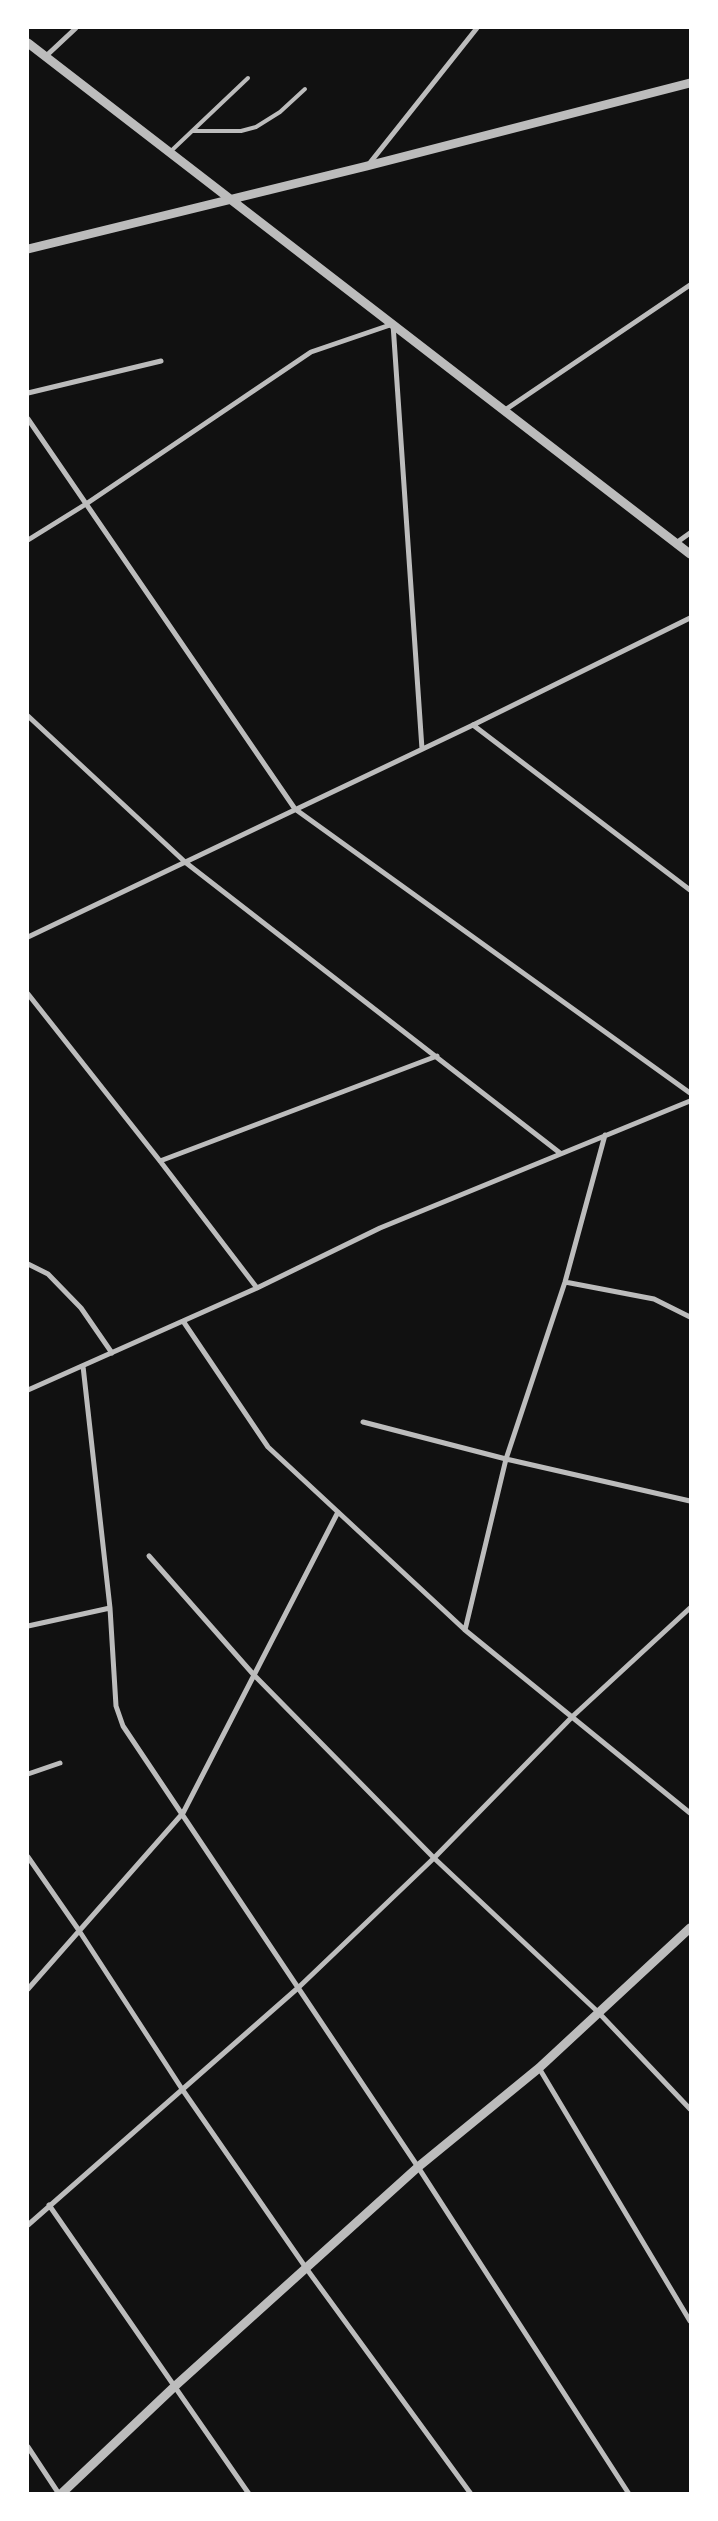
<!DOCTYPE html>
<style>
body{margin:0}
#map{position:relative;width:718px;height:2521px;overflow:hidden;background:#111;font-family:"Asap Condensed",sans-serif}
canvas{display:block}
.frame{position:absolute;inset:0;border:29px solid #fff;pointer-events:none}
</style>
<div id="map">
<canvas width="718" height="2521"></canvas>
<div class="frame"></div>
</div>
<script>
const c = document.querySelector('canvas').getContext('2d');
c.lineJoin = 'round';
const poly = rows => new Path2D(rows.map(r => 'M' + r).join(''));
function stroke(path, color, width, dash) { c.strokeStyle = color; c.lineWidth = width; c.lineCap = dash ? 'butt' : 'round'; c.setLineDash(dash || []); c.stroke(path); }
const service = poly([
 [192,131,241,131,256,127,280,112,305,89],
 [170,152,248,78]
]);
const minor = poly([
 [45,57,76,28],
 [369,164,477,28],
 [28,393,161,361],
 [505,410,690,285],
 [28,419,295,809,690,1093],
 [28,540,86,504,311,352,393,324,422,749],
 [676,543,690,533],
 [28,716,185,862,560,1153],
 [473,725,690,890],
 [28,937,473,725,690,618],
 [28,994,160,1161,257,1288],
 [160,1161,437,1056],
 [28,1264,48,1274,81,1308,112,1353],
 [565,1282,654,1299,690,1317],
 [183,1321,268,1447,465,1630,690,1813],
 [83,1366,110,1608,116,1706,123,1726,418,2167,629,2494],
 [28,1390,257,1288,380,1228,690,1101],
 [363,1422,506,1459,690,1501],
 [149,1556,253,1674,434,1858,598,2012,690,2109],
 [28,1626,110,1608],
 [465,1630,506,1459,565,1282,605,1135],
 [28,1774,60,1763],
 [28,1857,78,1929,182,2089,306,2268,471,2494],
 [28,1989,183,1813,338,1512],
 [539,2068,690,2321],
 [49,2205,249,2494],
 [28,2225,299,1987,434,1858,573,1716,690,1608],
 [28,2447,59,2494]
]);
const tertiary = poly([
 [28,43,690,554],
 [28,249,367,166,690,83],
 [61,2494,174,2387,418,2167,539,2068,690,1928]
]);
stroke(service, '#bcbcbc', 4);
stroke(minor, '#bcbcbc', 5);
stroke(tertiary, '#bcbcbc', 9);
</script>
